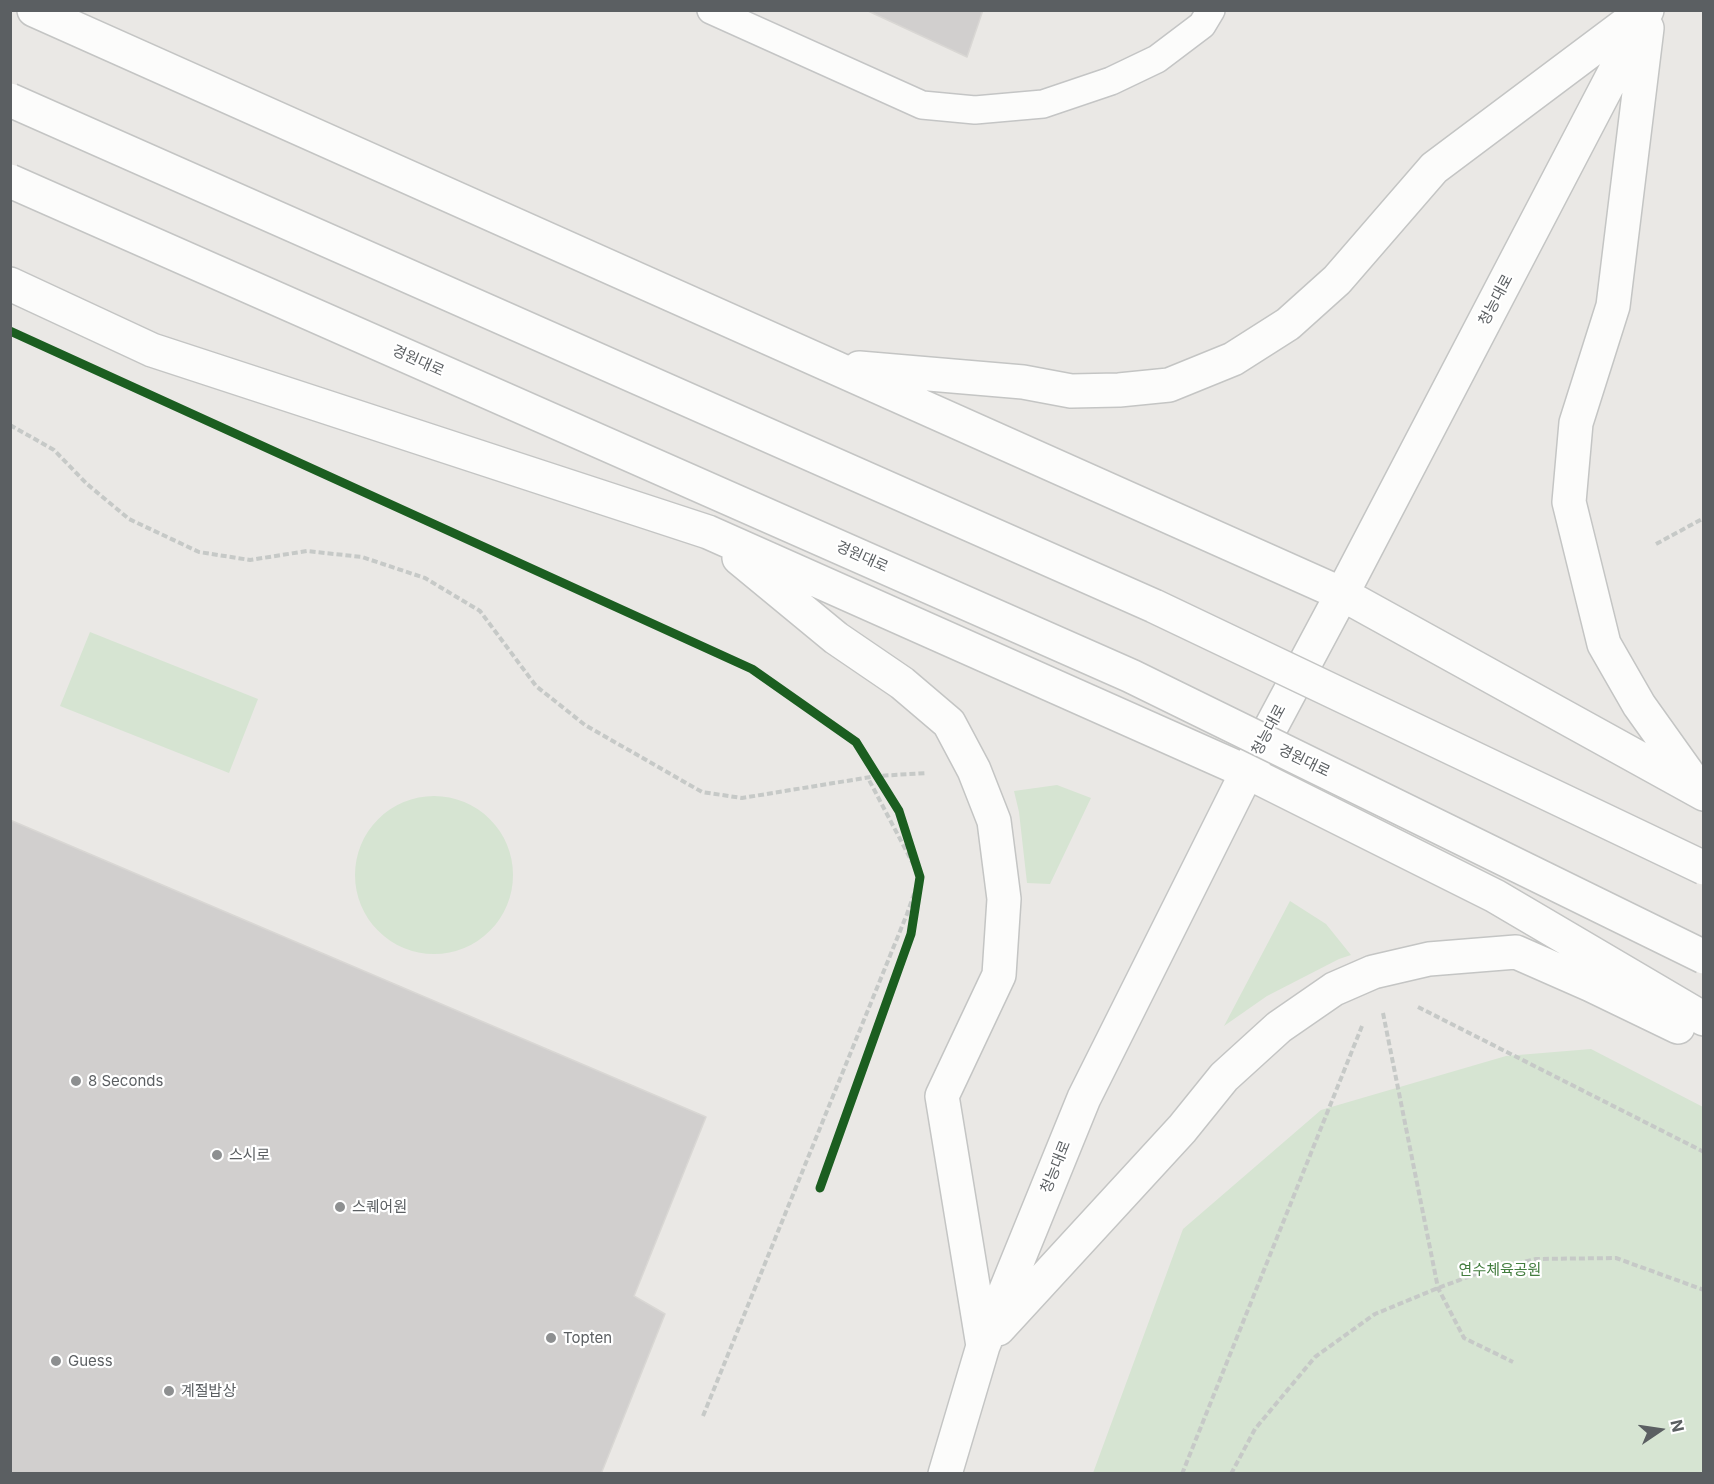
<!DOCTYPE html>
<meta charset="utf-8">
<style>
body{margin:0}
#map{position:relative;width:1714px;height:1484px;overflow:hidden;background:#eae8e5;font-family:Inter,sans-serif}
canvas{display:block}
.frame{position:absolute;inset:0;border:12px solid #5b5f62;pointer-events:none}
.north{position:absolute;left:1630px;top:1400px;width:60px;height:60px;-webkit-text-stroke:4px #fff;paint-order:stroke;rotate:77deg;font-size:16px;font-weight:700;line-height:24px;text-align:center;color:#5b5f62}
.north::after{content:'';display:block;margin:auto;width:21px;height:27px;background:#5b5f62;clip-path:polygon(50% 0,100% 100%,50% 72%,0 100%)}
</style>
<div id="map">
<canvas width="1714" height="1484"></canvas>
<div class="frame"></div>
<div class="north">N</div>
</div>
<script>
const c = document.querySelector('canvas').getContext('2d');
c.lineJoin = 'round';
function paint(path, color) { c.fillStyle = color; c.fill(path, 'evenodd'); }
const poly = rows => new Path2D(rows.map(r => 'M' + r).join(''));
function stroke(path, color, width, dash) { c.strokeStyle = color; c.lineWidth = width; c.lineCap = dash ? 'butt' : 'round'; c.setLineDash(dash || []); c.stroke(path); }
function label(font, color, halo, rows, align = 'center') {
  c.font = font + ' Inter,"Noto Sans KR",sans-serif'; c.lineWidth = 4.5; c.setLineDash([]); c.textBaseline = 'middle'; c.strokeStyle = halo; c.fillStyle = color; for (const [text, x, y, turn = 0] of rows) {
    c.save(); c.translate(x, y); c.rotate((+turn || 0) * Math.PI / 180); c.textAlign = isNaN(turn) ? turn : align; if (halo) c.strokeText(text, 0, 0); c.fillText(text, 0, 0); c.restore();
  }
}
const green = poly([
 [90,632,258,699,229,773,60,706],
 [1057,785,1091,798,1050,884,1027,883,1019,812,1014,791],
 '355 875a79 79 0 1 1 158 0a79 79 0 1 1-158 0Z',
 [1290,901,1326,924,1351,955,1339,959,1267,996,1224,1026],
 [1591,1049,1703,1107,1703,1473,1093,1473,1183,1229,1321,1110,1506,1056]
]);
const building = poly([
 [866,10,983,10,967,57,866,10],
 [10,820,706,1117,634,1296,665,1314,601,1474,10,1474,10,820]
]);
const path = poly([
 [10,425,54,450,87,484,129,519,199,552,250,560,307,551,362,557,425,578,480,611,536,686,585,725,702,792,742,798,877,776,927,773],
 [1656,544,1704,518],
 [1418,1007,1704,1152],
 [1383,1013,1438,1288,1464,1338,1513,1362],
 [703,1416,907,914,920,877,868,778],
 [1182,1474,1362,1026],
 [1231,1474,1255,1429,1315,1357,1375,1314,1438,1288,1484,1271,1536,1259,1616,1258,1704,1290]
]);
const service = poly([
 [711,10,922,105,975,110,1043,104,1111,81,1157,59,1202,25,1211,10]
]);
const secondary = poly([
 [34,10,1342,594,1704,794],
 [1647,28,1613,306,1576,423,1569,502,1604,644,1639,705,1696,785],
 [10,284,152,350,708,532,1247,772,1495,896,1704,1019],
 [859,368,1023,382,1071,391,1119,390,1169,385,1233,359,1288,324,1337,280,1434,168,1642,12],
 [739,558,836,638,902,683,949,723,974,770,994,821,1004,899,999,975,942,1096,983,1346],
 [998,1329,1182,1129,1224,1077,1279,1027,1334,989,1373,972,1429,959,1516,952,1591,985,1678,1027],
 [945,1474,983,1346,1084,1098,1247,772,1342,594,1647,10]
]);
const secondaryBridge = poly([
 [10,100,1154,606,1704,868],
 [10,181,1131,676,1704,957]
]);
const cycleway = poly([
 [10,331,752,669,856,742,899,811,920,877,911,934,820,1188]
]);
const markers = [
 [76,1081,6,"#8d8f90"],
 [217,1155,6,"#8d8f90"],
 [340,1207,6,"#8d8f90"],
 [551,1338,6,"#8d8f90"],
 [56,1361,6,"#8d8f90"],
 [169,1391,6,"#8d8f90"]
];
const streetNames = [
 ["청능대로",1496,300,-62],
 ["경원대로",418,361,24],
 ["경원대로",862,557,24],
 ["청능대로",1269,730,-62],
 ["경원대로",1304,761,26],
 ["청능대로",1056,1167,-68]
];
const poiNames = [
 ["8 Seconds",88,1081],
 ["스시로",229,1155],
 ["스퀘어원",352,1207],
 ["Topten",563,1338],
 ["Guess",68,1361],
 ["계절밥상",181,1391]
];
const parkNames = [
 ["연수체육공원",1500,1270]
];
paint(green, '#d6e4d2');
paint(building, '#d1cfce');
stroke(building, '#d9d7d4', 1.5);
stroke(service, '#c4c5c5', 30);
stroke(secondary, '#c4c5c4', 36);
stroke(path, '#c6c9c7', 4, [6, 3]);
stroke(service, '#fcfcfb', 27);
stroke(secondary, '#fcfcfb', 33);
stroke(secondaryBridge, '#c4c5c4', 36, []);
stroke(secondaryBridge, '#fcfcfb', 33);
stroke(cycleway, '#1b5e20', 9);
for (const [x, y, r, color] of markers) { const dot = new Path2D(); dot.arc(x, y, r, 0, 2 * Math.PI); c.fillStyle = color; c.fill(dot); stroke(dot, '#fff', 2); }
label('15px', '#5b5f62', '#fff', streetNames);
label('15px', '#5b5f62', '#fff', poiNames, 'left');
label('15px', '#437d3f', '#fff', parkNames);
</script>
